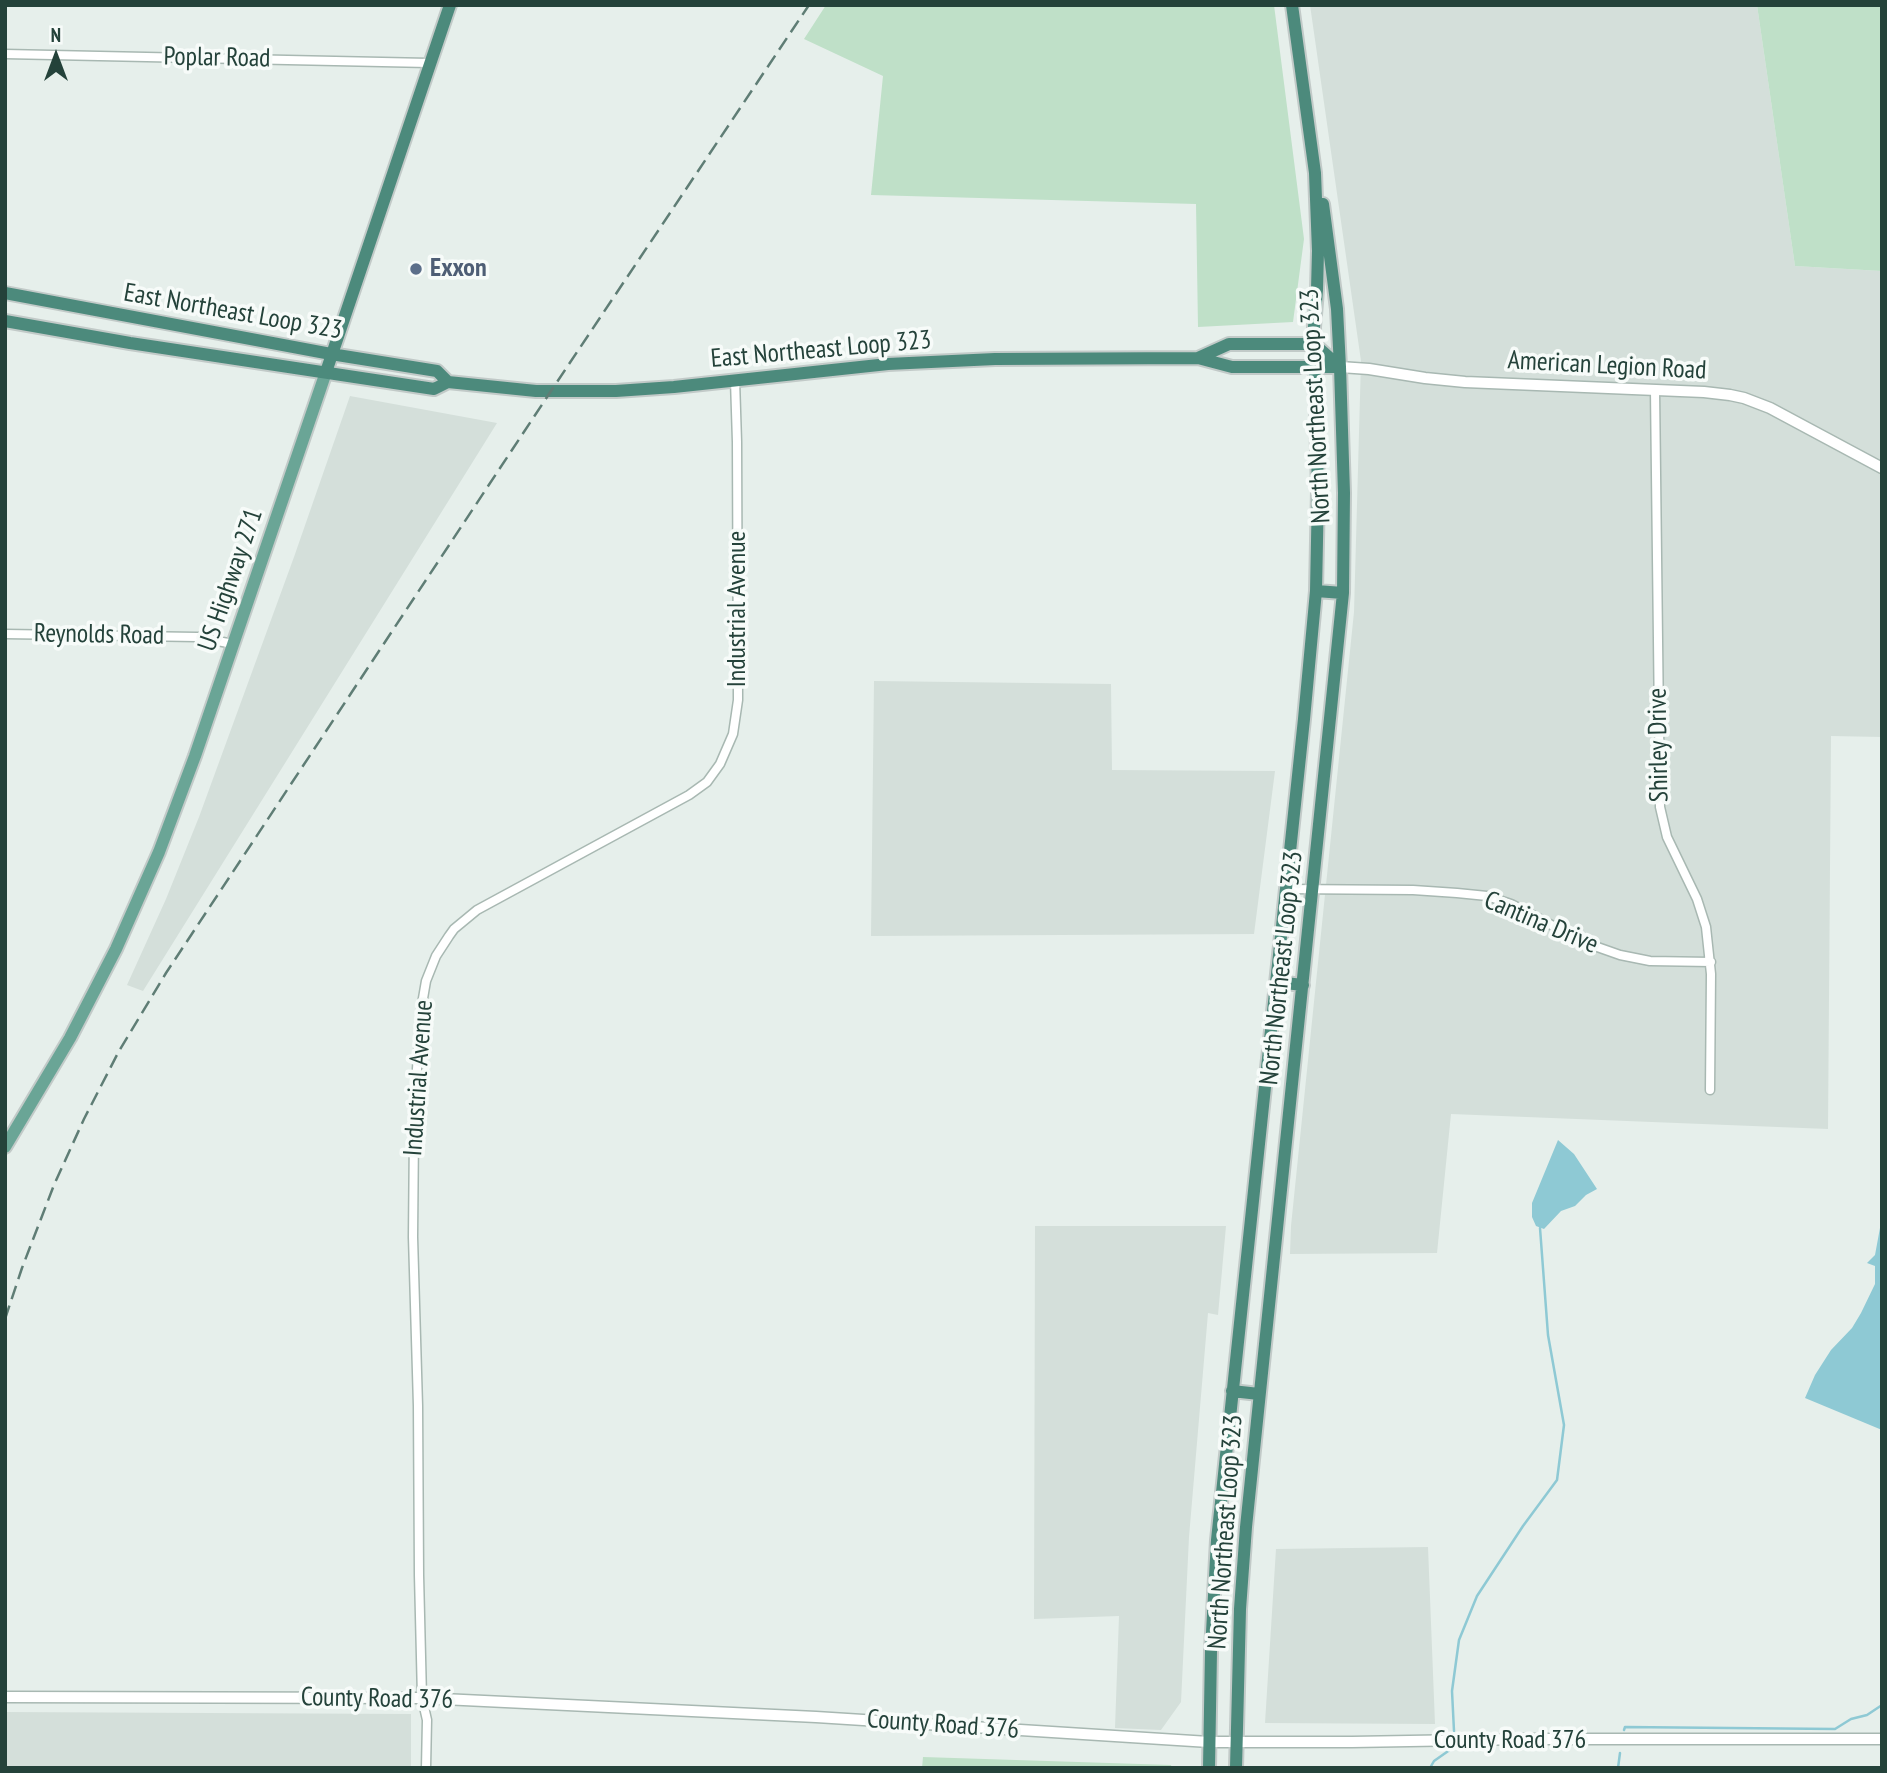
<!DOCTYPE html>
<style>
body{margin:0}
#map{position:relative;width:1887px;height:1773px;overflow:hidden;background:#e6efeb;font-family:"PT Sans Narrow",sans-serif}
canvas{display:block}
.frame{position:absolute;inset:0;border:7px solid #24423a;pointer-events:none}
.north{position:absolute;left:21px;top:21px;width:70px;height:70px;-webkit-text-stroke:5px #f7fbf9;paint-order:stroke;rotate:0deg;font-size:19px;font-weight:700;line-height:28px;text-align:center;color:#24423a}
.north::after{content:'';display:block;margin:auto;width:24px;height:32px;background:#24423a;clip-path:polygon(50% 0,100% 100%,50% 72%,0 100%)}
</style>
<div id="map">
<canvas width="1887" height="1773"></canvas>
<div class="frame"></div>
<div class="north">N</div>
</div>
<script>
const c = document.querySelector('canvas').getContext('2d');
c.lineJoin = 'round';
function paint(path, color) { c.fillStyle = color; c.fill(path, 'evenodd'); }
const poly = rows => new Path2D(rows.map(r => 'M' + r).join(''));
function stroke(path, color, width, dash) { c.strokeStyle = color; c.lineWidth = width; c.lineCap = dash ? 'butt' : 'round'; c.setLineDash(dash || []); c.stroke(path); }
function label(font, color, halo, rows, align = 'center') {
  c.font = font + ' "PT Sans Narrow",sans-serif'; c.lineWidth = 7; c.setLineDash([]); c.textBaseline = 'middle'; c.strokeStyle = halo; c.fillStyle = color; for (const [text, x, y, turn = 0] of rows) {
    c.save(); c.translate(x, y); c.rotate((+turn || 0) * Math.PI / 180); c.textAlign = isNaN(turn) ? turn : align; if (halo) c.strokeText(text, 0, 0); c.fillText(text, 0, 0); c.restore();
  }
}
const built = poly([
 [1310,5,1757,5,1795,266,1882,271,1882,737,1831,736,1828,1129,1451,1114,1437,1253,1290,1254,1291,1226,1354,612,1361,361],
 [350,396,497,423,143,991,127,985,166,899,199,817,294,557],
 [874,681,1111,684,1112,770,1275,771,1254,934,871,936],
 [1035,1226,1226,1226,1218,1315,1208,1313,1189,1537,1181,1702,1161,1730,1115,1728,1119,1616,1034,1619],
 [1428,1547,1435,1724,1265,1723,1276,1549],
 [5,1712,411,1714,411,1768,5,1768]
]);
const green = poly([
 [826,5,1274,5,1304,239,1293,322,1198,327,1196,204,871,195,883,76,804,39],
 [1757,5,1882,5,1882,271,1795,266],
 [923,1757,1171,1765,1172,1768,922,1768]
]);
const water = poly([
 [1558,1140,1574,1154,1597,1189,1586,1195,1575,1206,1561,1211,1544,1229,1536,1226,1532,1217,1532,1203],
 [1882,1217,1882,1430,1805,1398,1815,1375,1831,1350,1852,1328,1861,1313,1875,1284,1875,1266,1867,1263,1875,1255]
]);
const stream = poly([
 [1624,1730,1625,1727,1835,1729,1851,1719,1867,1715,1882,1705],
 [1454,1731,1452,1691,1459,1640,1477,1596,1523,1526,1557,1480,1564,1425,1548,1335,1540,1228],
 [1430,1768,1434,1761,1454,1747],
 [1618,1768,1620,1753]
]);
const minor = poly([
 [5,54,429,63],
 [1655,390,1660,807,1667,837,1697,899,1706,927,1711,974,1710,1090],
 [5,634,197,637,233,644],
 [1286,889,1413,890,1457,893,1487,896,1511,904,1586,943,1620,955,1650,961,1711,962],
 [426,1768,427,1720,422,1698,419,1575,418,1406,413,1237,414,1132,417,1069,421,1010,426,981,436,956,449,936,454,929,477,910,689,795,707,782,720,764,733,734,738,700,737,442,735,380]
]);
const tertiary = poly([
 [1340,367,1369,369,1425,378,1465,382,1704,392,1730,395,1744,398,1770,408,1882,468],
 [5,1697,422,1698,816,1717,1209,1742,1352,1742,1524,1739,1882,1739]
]);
const primary = poly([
 [5,1147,70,1038,116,949,159,852,195,756,326,372]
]);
const trunk = poly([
 [5,293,331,354,437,371,448,382],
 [5,321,130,343,434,389,448,382,536,391,616,391,674,387,888,364,995,359,1198,358,1232,367,1340,367],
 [1198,358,1229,344,1314,344,1340,367],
 [326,372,450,5],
 [1316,591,1343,593],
 [1276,982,1303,985],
 [1232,1391,1259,1394],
 [1209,1768,1211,1651,1217,1540,1304,719,1316,591,1318,491,1314,327,1317,290,1318,251,1315,173,1292,5],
 [1236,1768,1240,1609,1246,1527,1343,593,1344,493,1340,367,1337,309,1323,204]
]);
const rail = poly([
 [5,1319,22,1268,54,1185,84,1119,119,1051,166,973,551,391,809,5]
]);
const markers = [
 [416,269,7,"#5c6f8a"]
];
const streetNames = [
 ["Poplar Road",217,58,1],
 ["East Northeast Loop 323",233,312,10],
 ["East Northeast Loop 323",821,350,-5],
 ["American Legion Road",1607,366,3],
 ["North Northeast Loop 323",1316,406,-93],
 ["US Highway 271",231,580,-71],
 ["Industrial Avenue",738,609,-90],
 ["Reynolds Road",99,635,1],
 ["Shirley Drive",1659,745,-91],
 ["Cantina Drive",1541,923,23],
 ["North Northeast Loop 323",1282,968,-84],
 ["Industrial Avenue",419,1078,-86],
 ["North Northeast Loop 323",1226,1532,-86],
 ["County Road 376",377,1699,1],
 ["County Road 376",943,1725,4],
 ["County Road 376",1510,1741]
];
const serviceNames = [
 ["Exxon",430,269]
];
paint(built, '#d4dfda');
paint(green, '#bfe0c8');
paint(water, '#8ec9d4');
stroke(stream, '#8ec9d4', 2.5);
stroke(minor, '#a8b8b2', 11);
stroke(tertiary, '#a8b8b2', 13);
stroke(primary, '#c2cac8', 16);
stroke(trunk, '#c2cac8', 16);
stroke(minor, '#fff', 8);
stroke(tertiary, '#fff', 10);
stroke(primary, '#6aa596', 12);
stroke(trunk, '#4c8a7c', 12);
stroke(rail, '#5f7d75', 2.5, [14, 7]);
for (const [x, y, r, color] of markers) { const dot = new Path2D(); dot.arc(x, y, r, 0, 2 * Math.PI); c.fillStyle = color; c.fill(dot); stroke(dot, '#f7fbf9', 2.5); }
label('26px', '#24423a', '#f7fbf9', streetNames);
label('bold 26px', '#4e5e75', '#f7fbf9', serviceNames, 'left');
</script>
